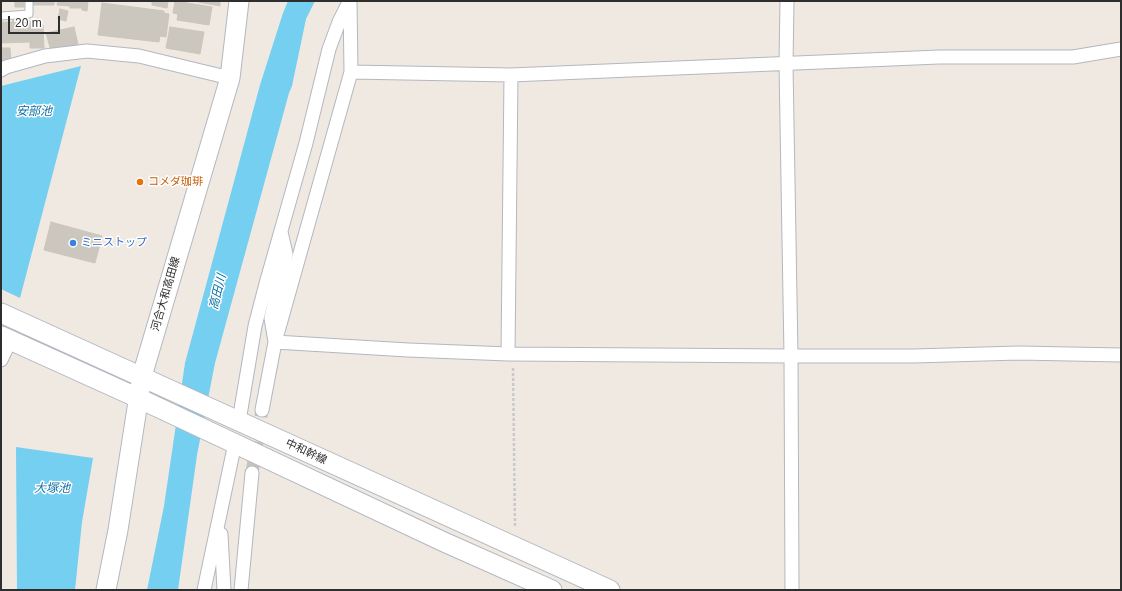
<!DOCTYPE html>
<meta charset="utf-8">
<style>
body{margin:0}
#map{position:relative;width:1122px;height:591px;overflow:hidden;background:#efe9e1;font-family:Arial,sans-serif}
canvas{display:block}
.frame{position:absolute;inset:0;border:2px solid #2e2e2e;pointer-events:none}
.scale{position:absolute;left:8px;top:16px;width:52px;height:18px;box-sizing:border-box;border:2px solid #2e2e2e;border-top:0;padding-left:5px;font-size:12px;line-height:14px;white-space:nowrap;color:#2e2e2e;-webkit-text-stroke:3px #fff;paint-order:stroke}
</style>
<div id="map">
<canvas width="1122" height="591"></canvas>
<div class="frame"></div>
<div class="scale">20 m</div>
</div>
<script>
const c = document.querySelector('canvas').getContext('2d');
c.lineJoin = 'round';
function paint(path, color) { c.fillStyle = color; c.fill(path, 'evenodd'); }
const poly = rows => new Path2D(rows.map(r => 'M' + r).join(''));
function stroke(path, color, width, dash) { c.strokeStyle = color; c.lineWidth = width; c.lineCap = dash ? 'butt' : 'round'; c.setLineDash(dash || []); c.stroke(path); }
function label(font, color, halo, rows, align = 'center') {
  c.font = font + ' Arial,"Noto Sans JP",sans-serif'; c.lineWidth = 3; c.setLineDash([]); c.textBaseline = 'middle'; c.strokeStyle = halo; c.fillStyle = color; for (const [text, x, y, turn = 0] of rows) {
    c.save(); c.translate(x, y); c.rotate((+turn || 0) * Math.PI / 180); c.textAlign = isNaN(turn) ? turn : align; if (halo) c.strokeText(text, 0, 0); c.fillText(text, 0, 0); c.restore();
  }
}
const water = poly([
 [288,1,315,1,306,19,292,86,289,93,215,363,197,455,178,590,147,590,164,506,185,363,260,85,283,13],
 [81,66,20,298,1,289,1,86],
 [16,447,93,458,82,522,75,590,17,590]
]);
const building = poly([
 [15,1,24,1,24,7,15,7,15,1],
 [32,1,54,1,54,5,32,5,32,1],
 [58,1,88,1,87,11,82,10,82,8,70,8,70,6,57,5,58,1],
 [152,1,168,1,167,8,152,5,152,1],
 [175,1,212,7,209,25,177,20,178,14,173,13,175,1],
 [193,1,220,1,220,6,193,1],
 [102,3,164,11,164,13,169,14,166,37,160,36,159,42,98,35,102,3],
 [60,9,68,11,66,21,58,19,60,9],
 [22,18,23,21,30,21,31,26,43,25,44,48,30,48,30,42,1,43,1,22,13,22,12,19,22,18],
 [74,27,78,44,51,51,46,33,74,27],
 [170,27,204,32,200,54,166,48,170,27],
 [1,48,10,48,11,63,2,63,1,48],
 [51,222,102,236,95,263,44,250,51,222]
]);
const streetTunnel = poly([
 [252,473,262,410]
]);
const path = poly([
 [513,368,515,527]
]);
const lane = poly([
 [1,16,29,14,29,1]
]);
const street = poly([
 [350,1,351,72,275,342,408,350,508,354,791,356,914,356,1019,353,1121,355],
 [787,1,786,64,791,356,792,590],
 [1,70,6,67,45,56,87,51,139,56,230,78],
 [351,72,511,75,939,57,1073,57,1121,49],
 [508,354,511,75],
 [1,360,10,341],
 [262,410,275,342,271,318,286,254,281,232],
 [239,421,255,326,267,280,306,143,329,49,339,22,349,2],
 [221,534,224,590],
 [204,590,235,443],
 [241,590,252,473]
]);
const secondary = poly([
 [1,313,610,590],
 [1,336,138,398,444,542,552,590],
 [106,590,118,530,142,376,230,78,239,1]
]);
const markers = [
 [140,182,4,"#e8710a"],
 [73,243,4,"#3f7fe0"]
];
const foodNames = [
 ["コメダ珈琲",148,182]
];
const shopNames = [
 ["ミニストップ",81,243]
];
const streetNames = [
 ["河合大和高田線",166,294,-74],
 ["中和幹線",306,452,25]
];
const waterNames = [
 ["安部池",34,112],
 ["高田川",218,292,-76],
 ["大塚池",52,489]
];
paint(water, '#75cff0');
paint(building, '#cbc7bf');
stroke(building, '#cbc5ba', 1);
stroke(streetTunnel, '#c8c4bd', 13, [13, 6]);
stroke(lane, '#b4b7c1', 9);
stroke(street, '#b4b7c1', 15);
stroke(secondary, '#b4b7c1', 21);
stroke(path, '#c9c9c9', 2.5, [3, 2]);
stroke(lane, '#fff', 7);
stroke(street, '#fff', 13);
stroke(secondary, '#fff', 19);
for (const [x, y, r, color] of markers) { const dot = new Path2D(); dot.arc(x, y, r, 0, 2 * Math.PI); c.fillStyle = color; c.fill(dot); stroke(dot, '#fff', 1.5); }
label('11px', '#c56008', '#fff', foodNames, 'left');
label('11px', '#366cbe', '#fff', shopNames, 'left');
label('11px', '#2e2e2e', '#fff', streetNames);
label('italic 12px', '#0d6fa3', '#fff', waterNames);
</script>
